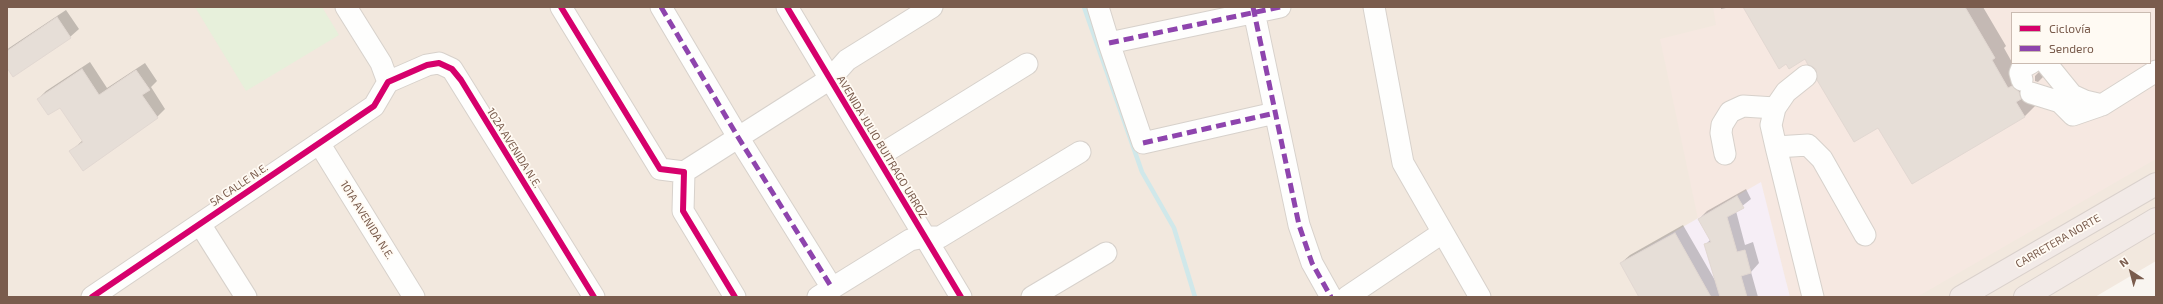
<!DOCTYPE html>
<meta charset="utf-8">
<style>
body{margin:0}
#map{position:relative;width:2163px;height:304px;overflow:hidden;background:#f9f5f0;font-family:"Exo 2",sans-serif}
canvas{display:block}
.frame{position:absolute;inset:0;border:8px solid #7a5c4d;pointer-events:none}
.legend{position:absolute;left:2011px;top:12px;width:140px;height:52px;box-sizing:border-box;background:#fffaf3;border:1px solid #cabbb1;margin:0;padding:5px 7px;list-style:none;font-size:12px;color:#7a5c4d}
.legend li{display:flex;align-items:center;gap:8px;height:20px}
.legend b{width:20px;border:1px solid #cabbb1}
.north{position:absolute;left:2111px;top:252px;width:40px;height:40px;-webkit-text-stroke:3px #fffaf3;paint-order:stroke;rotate:324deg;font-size:11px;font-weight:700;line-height:16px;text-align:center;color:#7a5c4d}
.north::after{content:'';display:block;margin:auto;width:14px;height:18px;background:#7a5c4d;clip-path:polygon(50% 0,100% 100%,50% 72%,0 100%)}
</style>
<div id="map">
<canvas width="2163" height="304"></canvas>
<div class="frame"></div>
<ul class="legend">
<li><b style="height:5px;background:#d6006c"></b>Ciclovía</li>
<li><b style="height:5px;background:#8e44ad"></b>Sendero</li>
</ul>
<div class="north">N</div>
</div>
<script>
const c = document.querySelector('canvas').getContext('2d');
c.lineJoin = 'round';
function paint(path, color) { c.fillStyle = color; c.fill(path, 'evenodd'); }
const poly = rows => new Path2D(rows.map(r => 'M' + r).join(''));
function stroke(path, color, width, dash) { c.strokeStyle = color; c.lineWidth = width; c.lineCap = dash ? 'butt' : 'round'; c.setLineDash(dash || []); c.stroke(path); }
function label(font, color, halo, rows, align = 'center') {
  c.font = font + ' "Exo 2",sans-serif'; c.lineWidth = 3.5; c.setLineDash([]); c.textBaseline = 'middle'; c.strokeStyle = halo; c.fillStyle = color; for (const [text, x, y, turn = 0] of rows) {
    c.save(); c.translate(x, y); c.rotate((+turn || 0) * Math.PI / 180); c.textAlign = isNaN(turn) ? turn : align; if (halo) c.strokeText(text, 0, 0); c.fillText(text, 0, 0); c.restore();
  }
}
const residential = poly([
 [7,7,2156,7,2156,261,2095,297,7,297],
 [2012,13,2150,13,2150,63,2012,63]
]);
const commercial = poly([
 [1713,7,2156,7,2156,159,1917,297,1790,297,1761,183,1698,219,1660,39,1716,25],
 [2012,13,2150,13,2150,63,2012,63]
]);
const education = poly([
 [1761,182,1790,297,1639,297,1620,263]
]);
const green = poly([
 [195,7,322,7,339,35,246,91]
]);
const shadow = poly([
 [1721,7,1731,7,1721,9],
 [1744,7,1983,7,2006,46,2004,48,2036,105,2025,116,1879,126,1806,58],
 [66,10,79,29,70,37,7,66,7,50,9,48],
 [90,62,107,88,145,63,157,81,151,87,165,109,157,117,83,169,71,151,83,140,60,106,38,99,46,91],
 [2043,68,2046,74,2038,82,2035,81,2035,76],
 [1746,189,1751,199,1736,211,1745,245,1753,242,1759,263,1751,272,1758,297,1640,297,1621,263,1630,255,1683,225,1716,282,1705,245,1711,239,1699,219,1707,211]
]);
const stream = poly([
 [1084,7,1142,172,1174,228,1195,297]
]);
const building = poly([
 [1743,7,1965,7,1995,58,1992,60,2008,88,2012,86,2019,92,2021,99,2016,102,2025,117,1912,184,1878,128,1854,142,1817,80,1816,69,1808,65,1805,59,1789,69,1786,64,1779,69,1743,7],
 [57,17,71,38,13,77,7,68,7,51,57,17],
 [82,69,99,95,136,70,150,90,142,95,158,118,83,171,69,151,83,142,60,108,48,115,37,99,82,69],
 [1737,196,1744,208,1727,217,1737,252,1745,250,1751,273,1741,276,1747,297,1720,297,1704,244,1711,242,1698,219,1737,196],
 [1675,233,1711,297,1639,297,1620,263,1675,233]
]);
const minor = poly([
 [346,7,381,63,388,82],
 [561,7,660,169,684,172,683,211,735,297],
 [661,7,738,137,832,288],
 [787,7,961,297],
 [1098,7,1109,43,1143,143,1275,113],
 [1253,7,1299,225,1312,263,1331,297],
 [1374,7,1403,163,1480,297],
 [1109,43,1280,7],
 [2046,63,2072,95,2085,101,2102,105],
 [2022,80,2020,73,2022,68,2031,63],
 [388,82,427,65,439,63,452,69,594,297],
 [2031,93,2060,102,2073,115,2102,105,2156,71],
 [319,143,414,297],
 [1776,147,1771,125,1775,108,1786,92,1806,76],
 [1725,154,1721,133,1722,125,1730,112,1743,106,1775,108],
 [877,157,1027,64],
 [684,172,830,79,847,60,932,7],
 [200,224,246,297],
 [92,297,374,106,388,82],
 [818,297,910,240,924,237,940,237,1080,152],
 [1032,297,1106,253],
 [1347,297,1442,233],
 [1813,297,1776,147,1808,145,1822,159,1865,235]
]);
const highway = poly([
 [1961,297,2156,184],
 [2025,297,2156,219]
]);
const quiet = poly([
 [661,7,738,137,832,288],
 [1253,7,1299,225,1312,263,1331,297],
 [1109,43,1280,7],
 [1143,143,1275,113]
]);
const cycleway = poly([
 [561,7,660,169,684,172,683,211,735,297],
 [787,7,961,297],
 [92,297,374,106,388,82,427,65,439,63,452,69,461,80,594,297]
]);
const streetNames = [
 ["AVENIDA JULIO BUITRAGO URROZ",882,147,59],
 ["102A AVENIDA N.E.",514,148,58],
 ["5A CALLE N.E.",239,185,-34],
 ["101A AVENIDA N.E.",367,220,58],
 ["CARRETERA NORTE",2058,241,-30]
];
paint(residential, '#f2e8de');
paint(commercial, '#f6e8e1');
paint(education, '#f6eef6');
paint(green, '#e7f0db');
paint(shadow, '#0003');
stroke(stream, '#d0e8ea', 4.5);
paint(building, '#e6ded7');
stroke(building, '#e2d8d2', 1);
stroke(minor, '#d7d1cb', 23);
stroke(highway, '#dad1cc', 24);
stroke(minor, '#fefefd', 21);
stroke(highway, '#f2eae7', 22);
stroke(quiet, '#8e44ad', 5, [10, 5]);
stroke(cycleway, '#d6006c', 6);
label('11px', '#7a5c4d', '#fffaf3', streetNames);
</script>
